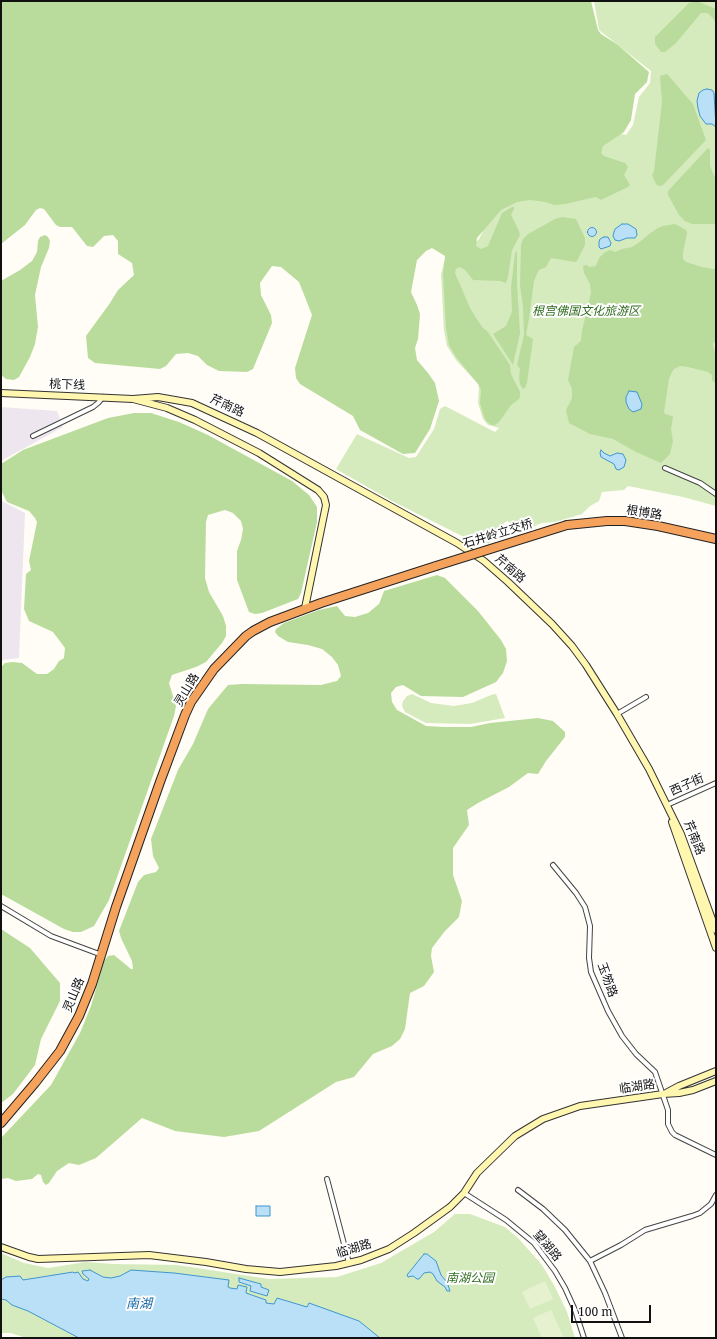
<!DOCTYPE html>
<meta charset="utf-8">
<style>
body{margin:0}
#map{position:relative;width:717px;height:1339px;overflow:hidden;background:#fffdf5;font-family:"Noto Serif",serif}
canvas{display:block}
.frame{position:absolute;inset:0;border:2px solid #111;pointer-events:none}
.scale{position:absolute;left:571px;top:1305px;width:80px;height:18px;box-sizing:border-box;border:2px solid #111;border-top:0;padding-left:5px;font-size:12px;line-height:14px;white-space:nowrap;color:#111;-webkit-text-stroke:3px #fff;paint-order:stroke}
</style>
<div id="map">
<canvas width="717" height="1339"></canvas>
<div class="frame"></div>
<div class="scale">100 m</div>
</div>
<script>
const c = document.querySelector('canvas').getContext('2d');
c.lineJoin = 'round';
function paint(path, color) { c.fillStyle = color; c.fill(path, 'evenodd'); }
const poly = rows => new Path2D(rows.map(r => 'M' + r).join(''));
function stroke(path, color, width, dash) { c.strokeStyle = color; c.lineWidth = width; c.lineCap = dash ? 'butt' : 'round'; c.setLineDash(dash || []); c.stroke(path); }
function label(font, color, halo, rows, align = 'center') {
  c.font = font + ' "Noto Serif","Noto Sans SC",serif'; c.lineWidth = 4; c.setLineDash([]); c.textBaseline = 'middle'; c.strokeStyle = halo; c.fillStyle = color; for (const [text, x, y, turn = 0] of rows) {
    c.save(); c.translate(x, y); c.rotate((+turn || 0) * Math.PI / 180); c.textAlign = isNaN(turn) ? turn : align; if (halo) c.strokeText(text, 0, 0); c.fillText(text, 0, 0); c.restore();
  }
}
const industrial = poly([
 [1,407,57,411,63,427,1,461],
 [1,498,2,501,25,513,19,658,3,660,1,663]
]);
const green = poly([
 [594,1,716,1,716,506,683,497,628,486,624,490,602,492,599,501,590,506,582,514,555,522,542,523,524,530,507,521,495,530,489,544,479,538,476,543,392,501,336,469,357,434,409,458,416,457,434,429,440,409,445,406,495,432,499,428,488,425,483,419,478,403,479,389,478,384,456,360,447,346,444,331,442,292,441,275,444,262,472,246,479,239,498,203,608,130,626,135,633,125,639,97,650,83,651,71,599,30],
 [412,694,431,703,454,706,472,703,491,695,496,694,505,718,470,724,426,723,405,712,402,706,403,701,407,696],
 [455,1214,470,1214,505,1227,519,1239,542,1265,555,1287,567,1312,575,1338,26,1338,11,1333,1,1333,1,1253,24,1263,48,1268,86,1262,113,1264,177,1265,269,1279,337,1277,381,1263,434,1232]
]);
const forest = poly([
 [1,1,591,1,598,30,601,34,618,45,649,72,647,82,635,94,631,120,624,132,603,146,601,153,604,156,625,163,628,167,624,175,630,185,628,187,601,200,596,197,565,204,554,205,545,202,530,200,517,202,501,210,477,238,476,246,481,249,488,246,502,213,512,207,514,207,514,209,511,215,519,231,520,235,512,250,508,277,506,283,500,281,473,280,465,270,460,267,456,269,455,273,470,308,478,321,483,328,488,332,510,365,511,374,520,392,520,397,519,399,511,405,499,422,495,425,491,425,486,421,483,414,480,403,481,390,479,385,456,357,449,345,446,328,443,274,445,256,432,248,426,251,417,260,411,292,417,305,420,314,418,339,415,348,417,360,428,373,435,383,439,401,430,429,415,453,403,454,360,430,353,416,300,384,296,378,295,368,312,315,299,282,281,267,272,266,260,283,261,295,271,315,272,323,253,369,247,372,219,371,207,365,198,356,188,353,176,354,166,366,160,369,95,363,88,358,86,336,110,303,118,290,134,275,132,263,118,254,118,241,113,235,104,236,93,247,87,246,72,227,60,227,56,225,44,209,40,208,36,210,25,225,1,244],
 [697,1,716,9,716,22,709,14,706,13,701,13,676,43,665,52,661,52,655,44,655,37,689,3],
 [667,74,693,104,706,140,663,185,659,186,656,184,652,175,654,171,662,102,660,76],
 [708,148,710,150,710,166,716,180,716,224,692,224,685,221,679,215,668,195,668,191],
 [562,217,576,219,585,238,585,245,577,261,575,262,551,258,546,267,539,270,537,274,534,281,529,319,526,335,533,339,527,383,525,388,523,389,520,384,519,378,520,369,517,365,524,335,523,307,520,285,521,245,523,239,528,234,555,219],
 [675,224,686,230,687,233,683,253,683,259,686,262,702,267,713,269,716,268,716,342,713,343,713,345,716,356,716,384,712,380,712,375,708,372,688,367,680,366,674,369,672,372,669,379,664,412,665,414,672,416,673,417,671,429,673,441,670,454,661,463,636,452,613,439,590,434,569,423,566,410,572,398,572,389,568,380,574,347,581,341,582,331,591,293,590,284,584,273,583,266,586,265,590,267,596,266,599,258,605,252,610,250,615,252,622,249,632,247,641,241,649,234,658,228,663,226],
 [45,235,48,237,50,241,49,248,41,267,35,295,38,327,35,344,30,357,19,377,14,380,6,379,1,375,1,281,20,270,32,261,37,252,38,241,40,237],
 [517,250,517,284,520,333,513,365,493,334,506,326,512,312,511,287,515,254],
 [134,413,151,413,179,422,208,435,292,481,309,495,317,507,317,522,301,593,298,599,262,613,255,614,249,612,237,580,237,551,241,540,243,529,241,521,233,513,225,510,208,515,206,522,205,578,209,592,223,616,226,626,226,636,222,643,206,662,196,667,172,675,169,683,176,706,174,716,109,900,94,926,81,932,73,932,64,929,1,894,1,667,5,663,13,662,22,663,37,674,47,674,54,669,59,661,64,658,65,648,53,632,29,621,24,609,26,574,31,570,29,561,37,522,35,518,29,511,7,502,1,490,1,464,23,450,108,418],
 [437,575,445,578,478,611,501,640,506,649,507,661,503,673,496,682,463,697,421,696,403,685,396,687,391,693,392,702,397,710,426,726,444,727,471,727,490,723,538,718,553,721,565,732,565,737,546,761,538,774,528,773,509,787,478,803,467,810,469,825,453,848,453,875,462,901,459,917,445,931,432,948,431,956,434,972,424,986,410,993,405,1029,400,1039,392,1046,373,1054,354,1077,336,1082,259,1131,224,1137,175,1131,142,1118,96,1158,79,1165,69,1163,57,1171,49,1183,46,1185,43,1182,41,1175,38,1174,32,1179,16,1181,8,1178,1,1179,1,1138,51,1085,80,1033,91,1006,104,961,108,956,114,955,131,969,133,969,132,961,121,938,119,931,138,882,144,875,156,872,159,868,153,856,151,839,178,770,193,744,208,709,228,685,242,684,321,685,337,681,341,676,338,665,332,657,322,649,308,645,288,642,278,636,275,632,276,629,284,623,319,610,337,606,345,616,355,617,368,613,379,604,384,591],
 [1,929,30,948,60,983,60,1001,41,1039,35,1065,13,1094,1,1103]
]);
const pitch = poly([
 [545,1281,553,1299,530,1309,522,1292],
 [551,1310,564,1338,542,1338,533,1318]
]);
const water = poly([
 [707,89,712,90,714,93,716,127,712,124,706,124,700,116,698,108,697,101,699,93,703,90,707,89],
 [622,224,628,224,636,229,637,235,635,238,627,238,619,241,615,240,613,236,614,232,615,229,622,224],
 '587.5 232a4.5 4.5 0 1 1 9 0a4.5 4.5 0 1 1-9 0Z',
 [604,237,608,237,611,243,610,246,601,249,599,247,599,242,600,239,604,237],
 [629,391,637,392,642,404,641,409,633,412,629,409,626,402,626,397,629,391],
 [601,450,604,453,610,456,617,453,623,454,626,460,624,467,619,470,616,469,614,464,601,457,600,453,601,450],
 [256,1206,270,1206,270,1216,256,1216,256,1206],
 [424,1254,427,1254,436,1261,441,1275,447,1282,450,1291,447,1291,445,1287,437,1281,433,1274,430,1272,424,1273,419,1279,417,1279,413,1276,408,1277,407,1275,424,1254],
 [90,1270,103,1277,111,1278,120,1276,131,1270,174,1273,229,1280,228,1287,230,1288,237,1289,238,1285,247,1287,246,1293,266,1300,266,1303,274,1304,277,1298,307,1307,309,1303,359,1321,380,1338,79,1338,28,1311,12,1305,6,1300,1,1299,1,1280,6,1277,20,1276,23,1280,73,1272,74,1273,78,1272,83,1279,88,1281,89,1279,83,1274,82,1271,90,1270],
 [239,1278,261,1284,261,1287,269,1290,267,1296,250,1291,251,1286,239,1282,239,1278]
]);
const street = poly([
 [33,436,93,407,98,403,103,397],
 [665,468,700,483,716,494],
 [617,714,646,697],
 [667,805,716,783],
 [553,865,576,893,585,907,590,926,589,958,591,972,608,1011,622,1036,636,1054,655,1072,668,1110,668,1124,672,1132,675,1135,716,1155],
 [1,906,51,936,102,955],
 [327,1179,349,1263],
 [518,1190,543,1209,565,1230,590,1261,605,1293,622,1338],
 [464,1193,506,1220,534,1243,555,1271,565,1288,575,1310,584,1338],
 [590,1261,621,1245,645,1230,692,1216,700,1213,711,1204,716,1195]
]);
const secondary = poly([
 [1,393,133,399,167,408,195,420,259,453,318,490,324,497,326,505,305,608],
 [133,399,158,397,192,403,257,433,457,543,484,561,508,582,552,624,572,646,586,665,617,714,649,769,681,834,716,930],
 [672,822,716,948],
 [666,1093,679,1086,716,1071],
 [1,1247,29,1257,38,1259,149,1255,206,1262,246,1269,280,1272,336,1266,361,1260,389,1249,414,1233,450,1207,464,1193,477,1173,515,1136,543,1119,580,1106,663,1094,679,1093,693,1090,716,1081]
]);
const highway = poly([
 [567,525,607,521,625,521,658,526,716,539],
 [1,1123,35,1083,60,1051,79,1016,92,984,116,907,160,782,185,715,191,702,214,669,246,636,253,631,270,622,321,603,436,566]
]);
const highwayBridge = poly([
 [436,566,567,525]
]);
const parkNames = [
 ["根宫佛国文化旅游区",586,312],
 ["南湖公园",470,1279]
];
const streetNames = [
 ["桃下线",67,385,2],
 ["芹南路",227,406,25],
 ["根博路",644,513,9],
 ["石井岭立交桥",498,534,-17],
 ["芹南路",510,569,41],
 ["灵山路",187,690,-59],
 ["西子街",687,785,-24],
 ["芹南路",694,838,68],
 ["玉笏路",607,980,70],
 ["灵山路",74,995,-68],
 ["临湖路",637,1087,-8],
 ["望湖路",547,1246,50],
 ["临湖路",354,1249,-17]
];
const waterNames = [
 ["南湖",139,1304]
];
paint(industrial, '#eee6ef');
paint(green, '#d5ebbd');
paint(forest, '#b9dc9c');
paint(pitch, '#e6f2cf');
paint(water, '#b9e0f7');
stroke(water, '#3f96cf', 1);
stroke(street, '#444', 6);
stroke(secondary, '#333', 8);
stroke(highway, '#222', 10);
stroke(street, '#fff', 4);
stroke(secondary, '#fff6b0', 6);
stroke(highway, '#f5a25d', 8);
stroke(highwayBridge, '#222', 10, []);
stroke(highwayBridge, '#f5a25d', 8);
label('italic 12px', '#2f6b1f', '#fff', parkNames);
label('12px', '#111', '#fff', streetNames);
label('italic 13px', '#1768a6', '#fff', waterNames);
</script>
